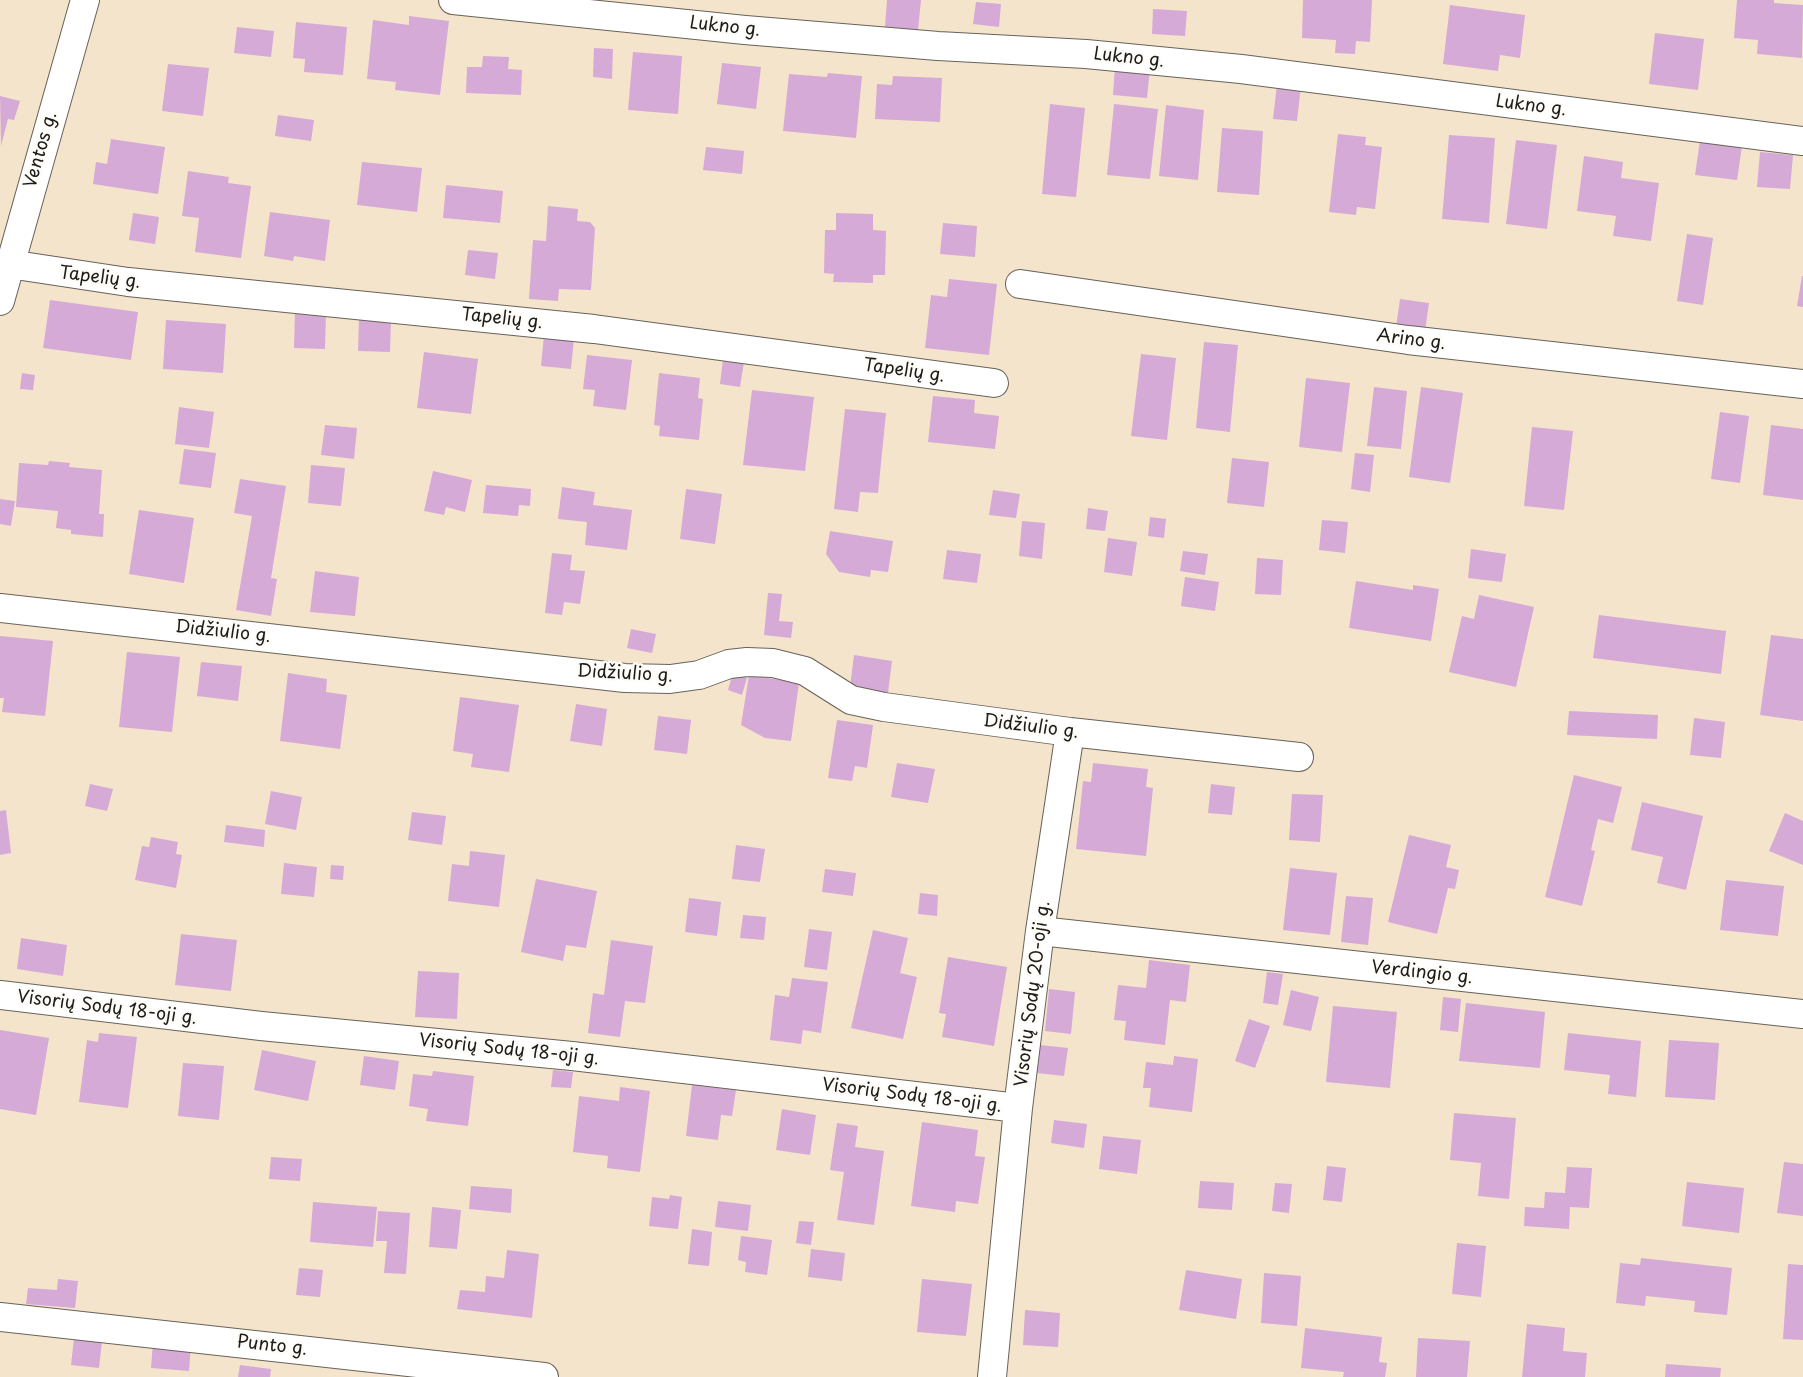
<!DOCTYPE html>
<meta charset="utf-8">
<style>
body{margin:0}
canvas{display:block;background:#f4e4cb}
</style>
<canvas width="1803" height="1377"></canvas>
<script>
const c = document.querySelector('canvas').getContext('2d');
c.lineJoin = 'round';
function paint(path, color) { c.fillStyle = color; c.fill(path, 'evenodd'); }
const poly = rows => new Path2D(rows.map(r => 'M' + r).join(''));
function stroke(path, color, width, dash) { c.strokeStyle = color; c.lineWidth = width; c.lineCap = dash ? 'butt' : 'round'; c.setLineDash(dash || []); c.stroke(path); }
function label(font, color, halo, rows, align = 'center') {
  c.font = font + ' "Playpen Sans",sans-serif'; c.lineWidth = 5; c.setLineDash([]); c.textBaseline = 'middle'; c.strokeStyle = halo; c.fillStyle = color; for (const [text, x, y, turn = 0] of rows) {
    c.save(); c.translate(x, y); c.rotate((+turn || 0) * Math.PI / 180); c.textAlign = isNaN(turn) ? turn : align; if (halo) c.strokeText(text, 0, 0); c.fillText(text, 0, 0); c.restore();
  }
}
const building = poly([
 [887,0,921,0,918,30,885,27],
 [1303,0,1372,0,1370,42,1356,41,1355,54,1335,53,1336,40,1302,38],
 [1737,0,1774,0,1774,3,1803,5,1802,58,1757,54,1758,40,1734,38],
 [976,2,1001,4,999,27,973,24],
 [1450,5,1525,15,1520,58,1500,55,1498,71,1443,64],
 [1153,9,1187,11,1185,36,1152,34],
 [409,16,449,21,440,95,395,90,396,82,367,79,373,20,409,25],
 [296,22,347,27,343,75,304,72,305,59,293,58],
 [237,27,274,31,271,57,234,53],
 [1655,33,1704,39,1698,90,1649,84],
 [594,48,613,49,612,79,593,77],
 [633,52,682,56,678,114,628,110],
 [483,56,509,57,508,69,522,70,521,95,466,93,467,67,482,67],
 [722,63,761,67,756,109,717,104],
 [168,64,209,68,203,116,162,111],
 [1115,65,1150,68,1147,98,1113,95],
 [828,73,862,76,856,138,783,131,789,74,827,77],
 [893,76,942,78,940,122,875,119,877,84,892,85],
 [1277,84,1301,86,1297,121,1273,119],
 [0,96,20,101,14,120,8,119,1,146],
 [1050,104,1085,108,1076,197,1042,194],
 [1114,104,1158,109,1150,179,1107,175],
 [1166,105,1204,110,1198,180,1159,176],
 [278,115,314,120,311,141,275,136],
 [1222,128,1263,131,1259,195,1217,192],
 [1338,134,1366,137,1365,145,1382,147,1375,209,1357,207,1356,215,1329,212],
 [1449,135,1495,138,1489,223,1442,219],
 [111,139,165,147,158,194,93,184,96,162,107,164],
 [1516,140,1557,145,1547,229,1506,224],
 [1700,140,1742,146,1737,180,1695,175],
 [706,147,744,151,742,174,703,170],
 [1760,152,1793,155,1790,189,1757,187],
 [1584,156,1623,162,1621,178,1659,183,1651,241,1613,236,1616,216,1577,211],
 [362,162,422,168,417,212,357,205],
 [188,171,229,177,228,183,251,186,241,258,195,252,199,218,182,216],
 [446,185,503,191,500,223,443,218],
 [548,206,578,209,577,221,590,222,595,228,591,290,559,289,558,301,529,299,533,240,546,241],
 [270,212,330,220,325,261,294,256,293,261,264,256],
 [133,213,159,217,155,244,129,240],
 [836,213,873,214,873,230,886,231,885,275,873,275,873,283,833,282,834,274,824,273,825,230,836,230],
 [943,223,977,226,975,257,940,254],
 [1687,234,1713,238,1703,305,1677,301],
 [468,250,498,253,495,279,465,275],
 [1802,276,1803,276,1803,307,1797,306],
 [949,279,997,284,989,355,925,348,931,295,947,297],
 [1400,299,1429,303,1425,331,1396,327],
 [50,300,138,312,131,360,43,348],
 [295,311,326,312,325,349,294,348],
 [359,318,391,319,390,352,358,351],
 [166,320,226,324,223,373,163,369],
 [544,335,574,338,571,369,541,366],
 [1204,342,1238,345,1230,432,1196,428],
 [424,352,478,359,471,414,417,408],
 [1141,354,1176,358,1167,440,1131,436],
 [587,355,632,360,626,410,593,406,595,390,583,389],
 [723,359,744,362,740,387,720,384],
 [22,373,35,375,33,390,20,389],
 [659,373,700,378,698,398,703,399,699,440,659,436,660,426,654,425],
 [1306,378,1350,383,1342,452,1299,447],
 [1374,387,1407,391,1401,449,1367,446],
 [1421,387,1463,393,1450,483,1409,477],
 [752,390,814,397,805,471,743,465],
 [933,396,975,400,974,413,999,416,995,449,928,442],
 [179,407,214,412,209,448,175,444],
 [845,409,886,413,878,493,860,492,858,512,834,509],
 [1720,412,1749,416,1740,483,1711,479],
 [325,425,357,428,354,459,321,455],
 [1771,425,1803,429,1803,500,1763,495],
 [1532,427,1573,431,1564,510,1524,506],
 [184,449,216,453,211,488,179,484],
 [1355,453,1374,455,1370,492,1351,489],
 [1232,458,1269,462,1264,507,1227,503],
 [49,461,70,463,69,467,102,470,99,514,104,514,103,537,71,534,71,530,56,528,58,511,16,507,19,463,48,465],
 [311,465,345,468,341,506,308,503],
 [433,471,472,480,465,512,446,507,444,515,424,511],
 [240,479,286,486,271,578,277,579,271,616,236,610,252,516,234,513],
 [486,485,531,489,530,506,519,505,518,516,483,513],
 [562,487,595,492,593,505,632,510,627,550,585,545,587,522,558,519],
 [686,489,722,494,715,544,680,539],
 [993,490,1020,494,1016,518,989,515],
 [0,499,15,501,11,526,0,524],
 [1088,508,1108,511,1105,531,1086,529],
 [139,510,194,518,184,583,129,574],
 [1150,517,1166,519,1164,538,1148,536],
 [1322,520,1348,522,1345,553,1319,550],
 [1022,521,1045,523,1042,559,1019,556],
 [830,531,893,541,888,572,871,570,870,577,839,572,826,554],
 [1108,538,1137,542,1132,576,1104,572],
 [1471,549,1506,554,1502,582,1468,578],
 [947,550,981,554,977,583,943,579],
 [1183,551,1208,554,1205,575,1180,571],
 [552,553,572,555,570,570,585,571,580,604,564,602,562,615,545,613],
 [1257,558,1283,560,1281,595,1255,594],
 [315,571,359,577,355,616,310,612],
 [1185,577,1219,582,1215,611,1181,606],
 [1356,581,1413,590,1413,585,1439,589,1431,641,1349,628],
 [768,593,782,594,779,621,793,622,791,638,764,635],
 [1479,595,1534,607,1516,687,1449,672,1462,616,1474,619],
 [1599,615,1726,631,1721,674,1593,658],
 [631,629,656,634,652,653,627,648],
 [1771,635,1803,639,1803,721,1760,715],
 [0,636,53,641,45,716,2,712,4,698,0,698],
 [127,652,180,657,172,732,119,727],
 [854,655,892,661,888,693,850,687],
 [201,662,242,666,238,701,197,696],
 [288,673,327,679,326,692,347,695,340,749,280,741],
 [733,673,747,678,742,695,728,690],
 [749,675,799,683,791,741,765,738,741,725],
 [460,697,519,705,509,772,471,767,473,754,453,751],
 [576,704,607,709,602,746,570,741],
 [1569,711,1658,715,1657,739,1567,735],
 [658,716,691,720,687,754,654,750],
 [1694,718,1725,722,1721,758,1690,755],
 [837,720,873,725,867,768,855,766,852,781,828,778],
 [897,763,935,769,928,803,891,797],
 [1093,763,1148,769,1146,787,1153,788,1146,856,1076,849,1083,781,1091,782],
 [1574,775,1622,787,1613,823,1598,819,1591,850,1595,851,1582,906,1545,897],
 [90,784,113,789,107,811,85,806],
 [1211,784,1235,787,1232,815,1208,813],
 [271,791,302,797,296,830,265,824],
 [1292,794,1323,795,1320,842,1289,840],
 [1642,802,1703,816,1686,890,1657,883,1663,857,1631,850],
 [6,810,11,853,0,855,0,811],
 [412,812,446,816,442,845,408,840],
 [1785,813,1803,821,1803,865,1769,851],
 [226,825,265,830,264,847,224,842],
 [1409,835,1451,845,1446,867,1459,870,1455,889,1448,888,1437,934,1388,922],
 [151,837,178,842,176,854,182,855,176,888,135,880,142,846,149,847],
 [736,845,765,849,760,882,732,879],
 [470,851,505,855,499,907,448,901,452,864,469,866],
 [284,863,317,867,314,897,281,894],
 [331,865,344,866,343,880,330,879],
 [1290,868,1337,873,1330,935,1283,930],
 [825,869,856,873,853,896,822,892],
 [536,879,597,891,586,948,566,945,563,961,521,952],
 [1726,880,1784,886,1778,936,1720,930],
 [920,893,938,895,937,916,918,914],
 [1346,896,1373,898,1368,945,1341,942],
 [689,898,721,902,717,936,685,932],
 [743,915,766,917,764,940,740,938],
 [809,929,832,932,827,970,804,967],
 [873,930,908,938,900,973,917,977,903,1039,851,1028],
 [181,934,237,940,231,991,175,985],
 [21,938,67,945,63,976,17,969],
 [611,940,653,946,645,1003,625,1001,620,1037,588,1033,593,993,604,995],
 [948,957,1007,967,994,1046,942,1037,946,1014,939,1013],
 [1149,960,1190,965,1186,1002,1170,1000,1165,1045,1124,1040,1126,1021,1114,1020,1118,985,1146,988],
 [418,971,459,973,457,1019,415,1017],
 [1267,972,1283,974,1278,1005,1263,1003],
 [792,978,828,982,821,1033,803,1030,801,1044,770,1040,775,995,789,997],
 [1049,989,1075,992,1071,1034,1045,1031],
 [1291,990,1319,997,1311,1031,1283,1025],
 [1443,997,1461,999,1458,1032,1440,1030],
 [1466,1003,1545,1012,1540,1068,1459,1061],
 [1333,1006,1397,1012,1390,1088,1326,1082],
 [1249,1019,1270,1026,1255,1068,1235,1061],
 [0,1030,49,1038,36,1115,0,1109],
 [99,1033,137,1037,128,1108,79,1102,87,1040,98,1042],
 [1568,1033,1641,1041,1636,1097,1608,1094,1610,1075,1564,1070],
 [1669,1040,1719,1043,1715,1100,1665,1097],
 [1040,1045,1068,1048,1064,1076,1037,1073],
 [262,1050,316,1061,308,1101,254,1090],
 [364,1056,399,1061,395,1090,360,1085],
 [1174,1056,1198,1059,1192,1112,1149,1107,1151,1088,1143,1088,1146,1062,1173,1065],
 [183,1063,224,1066,219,1120,178,1116],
 [553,1070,573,1072,571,1088,551,1087],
 [433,1071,474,1076,468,1126,426,1121,428,1109,409,1106,413,1074,432,1076],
 [692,1085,736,1090,732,1116,721,1115,718,1140,686,1136],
 [620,1087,650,1091,640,1172,607,1168,608,1156,573,1152,579,1096,619,1101],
 [782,1109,816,1115,810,1155,776,1150],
 [1454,1113,1516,1118,1509,1199,1478,1196,1481,1163,1450,1160],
 [1054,1120,1087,1124,1084,1148,1051,1143],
 [922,1122,978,1130,975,1156,985,1157,978,1204,956,1201,955,1212,911,1206],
 [837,1123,858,1126,855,1147,884,1151,874,1225,837,1220,844,1172,830,1170],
 [1103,1136,1141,1140,1137,1174,1099,1169],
 [271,1157,302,1159,300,1181,269,1179],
 [1784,1162,1803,1164,1803,1216,1777,1213],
 [1327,1166,1346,1168,1342,1202,1323,1200],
 [1567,1167,1592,1168,1589,1208,1570,1207,1569,1229,1524,1226,1525,1207,1544,1208,1545,1192,1565,1193],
 [1200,1181,1234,1183,1232,1210,1198,1208],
 [1687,1182,1744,1188,1739,1233,1682,1226],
 [1275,1183,1292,1184,1289,1213,1272,1211],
 [471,1186,512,1189,511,1213,469,1209],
 [670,1195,682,1197,678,1229,649,1226,652,1197,669,1199],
 [718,1201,751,1205,748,1231,715,1227],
 [313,1202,377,1207,373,1247,310,1242],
 [432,1207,461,1210,457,1249,429,1247],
 [378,1211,410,1213,406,1274,384,1273,387,1241,376,1241],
 [799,1221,814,1222,811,1245,796,1243],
 [692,1229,712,1232,709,1266,688,1264],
 [741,1236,772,1240,767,1275,745,1272,746,1262,738,1260],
 [1457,1243,1486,1246,1481,1297,1452,1294],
 [811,1249,845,1253,842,1281,808,1277],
 [507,1250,539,1254,532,1318,457,1309,460,1290,485,1292,486,1276,504,1278],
 [1641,1258,1732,1268,1727,1315,1694,1312,1695,1301,1646,1296,1645,1306,1616,1303,1620,1263,1640,1265],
 [1788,1264,1803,1265,1803,1340,1783,1339],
 [299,1268,323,1270,320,1297,296,1295],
 [1186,1270,1242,1279,1236,1319,1179,1310],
 [1264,1273,1301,1276,1297,1326,1261,1323],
 [58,1279,78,1281,75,1308,26,1304,28,1288,57,1290],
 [922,1279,972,1284,966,1336,917,1332],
 [1025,1310,1060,1313,1058,1347,1023,1345],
 [1527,1324,1565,1328,1563,1351,1587,1353,1585,1377,1522,1377],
 [1305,1328,1382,1337,1379,1362,1387,1363,1385,1377,1343,1377,1344,1372,1301,1368],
 [74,1338,102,1341,99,1368,71,1365],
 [1418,1338,1470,1341,1467,1377,1416,1377],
 [153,1342,191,1345,189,1371,151,1368],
 [1666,1364,1721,1368,1720,1377,1665,1377],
 [240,1365,271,1369,270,1377,238,1377]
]);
const minor = poly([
 [453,0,745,30,938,46,1086,54,1241,69,1803,141],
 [9,264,128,282,594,329,994,383],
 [1020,284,1408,340,1803,384],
 [0,301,85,0],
 [0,608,625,678,670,679,699,675,729,664,747,662,773,663,805,671,851,700,884,707,1070,732,1299,757],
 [1040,931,1803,1014],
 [0,995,261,1026,572,1056,1018,1108],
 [0,1317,544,1377],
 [992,1377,1018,1108,1040,931,1070,732]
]);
const streetNames = [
 ["Lukno g.",725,27,6],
 ["Lukno g.",1129,58,6],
 ["Lukno g.",1531,106,7],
 ["Ventos g.",41,150,-74],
 ["Tapelių g.",100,278,7],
 ["Tapelių g.",502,319,6],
 ["Arino g.",1411,340,7],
 ["Tapelių g.",904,371,8],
 ["Didžiulio g.",223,632,6],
 ["Didžiulio g.",625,674,3],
 ["Didžiulio g.",1031,727,7],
 ["Verdingio g.",1422,973,6],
 ["Visorių Sodų 20-oji g.",1033,994,-83],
 ["Visorių Sodų 18-oji g.",107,1008,7],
 ["Visorių Sodų 18-oji g.",509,1050,6],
 ["Visorių Sodų 18-oji g.",912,1096,7],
 ["Punto g.",272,1346,6]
];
paint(building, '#d6aad7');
stroke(minor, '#686259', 30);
stroke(minor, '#fff', 28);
label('18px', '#1c1c1c', '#fdfcf7', streetNames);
</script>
